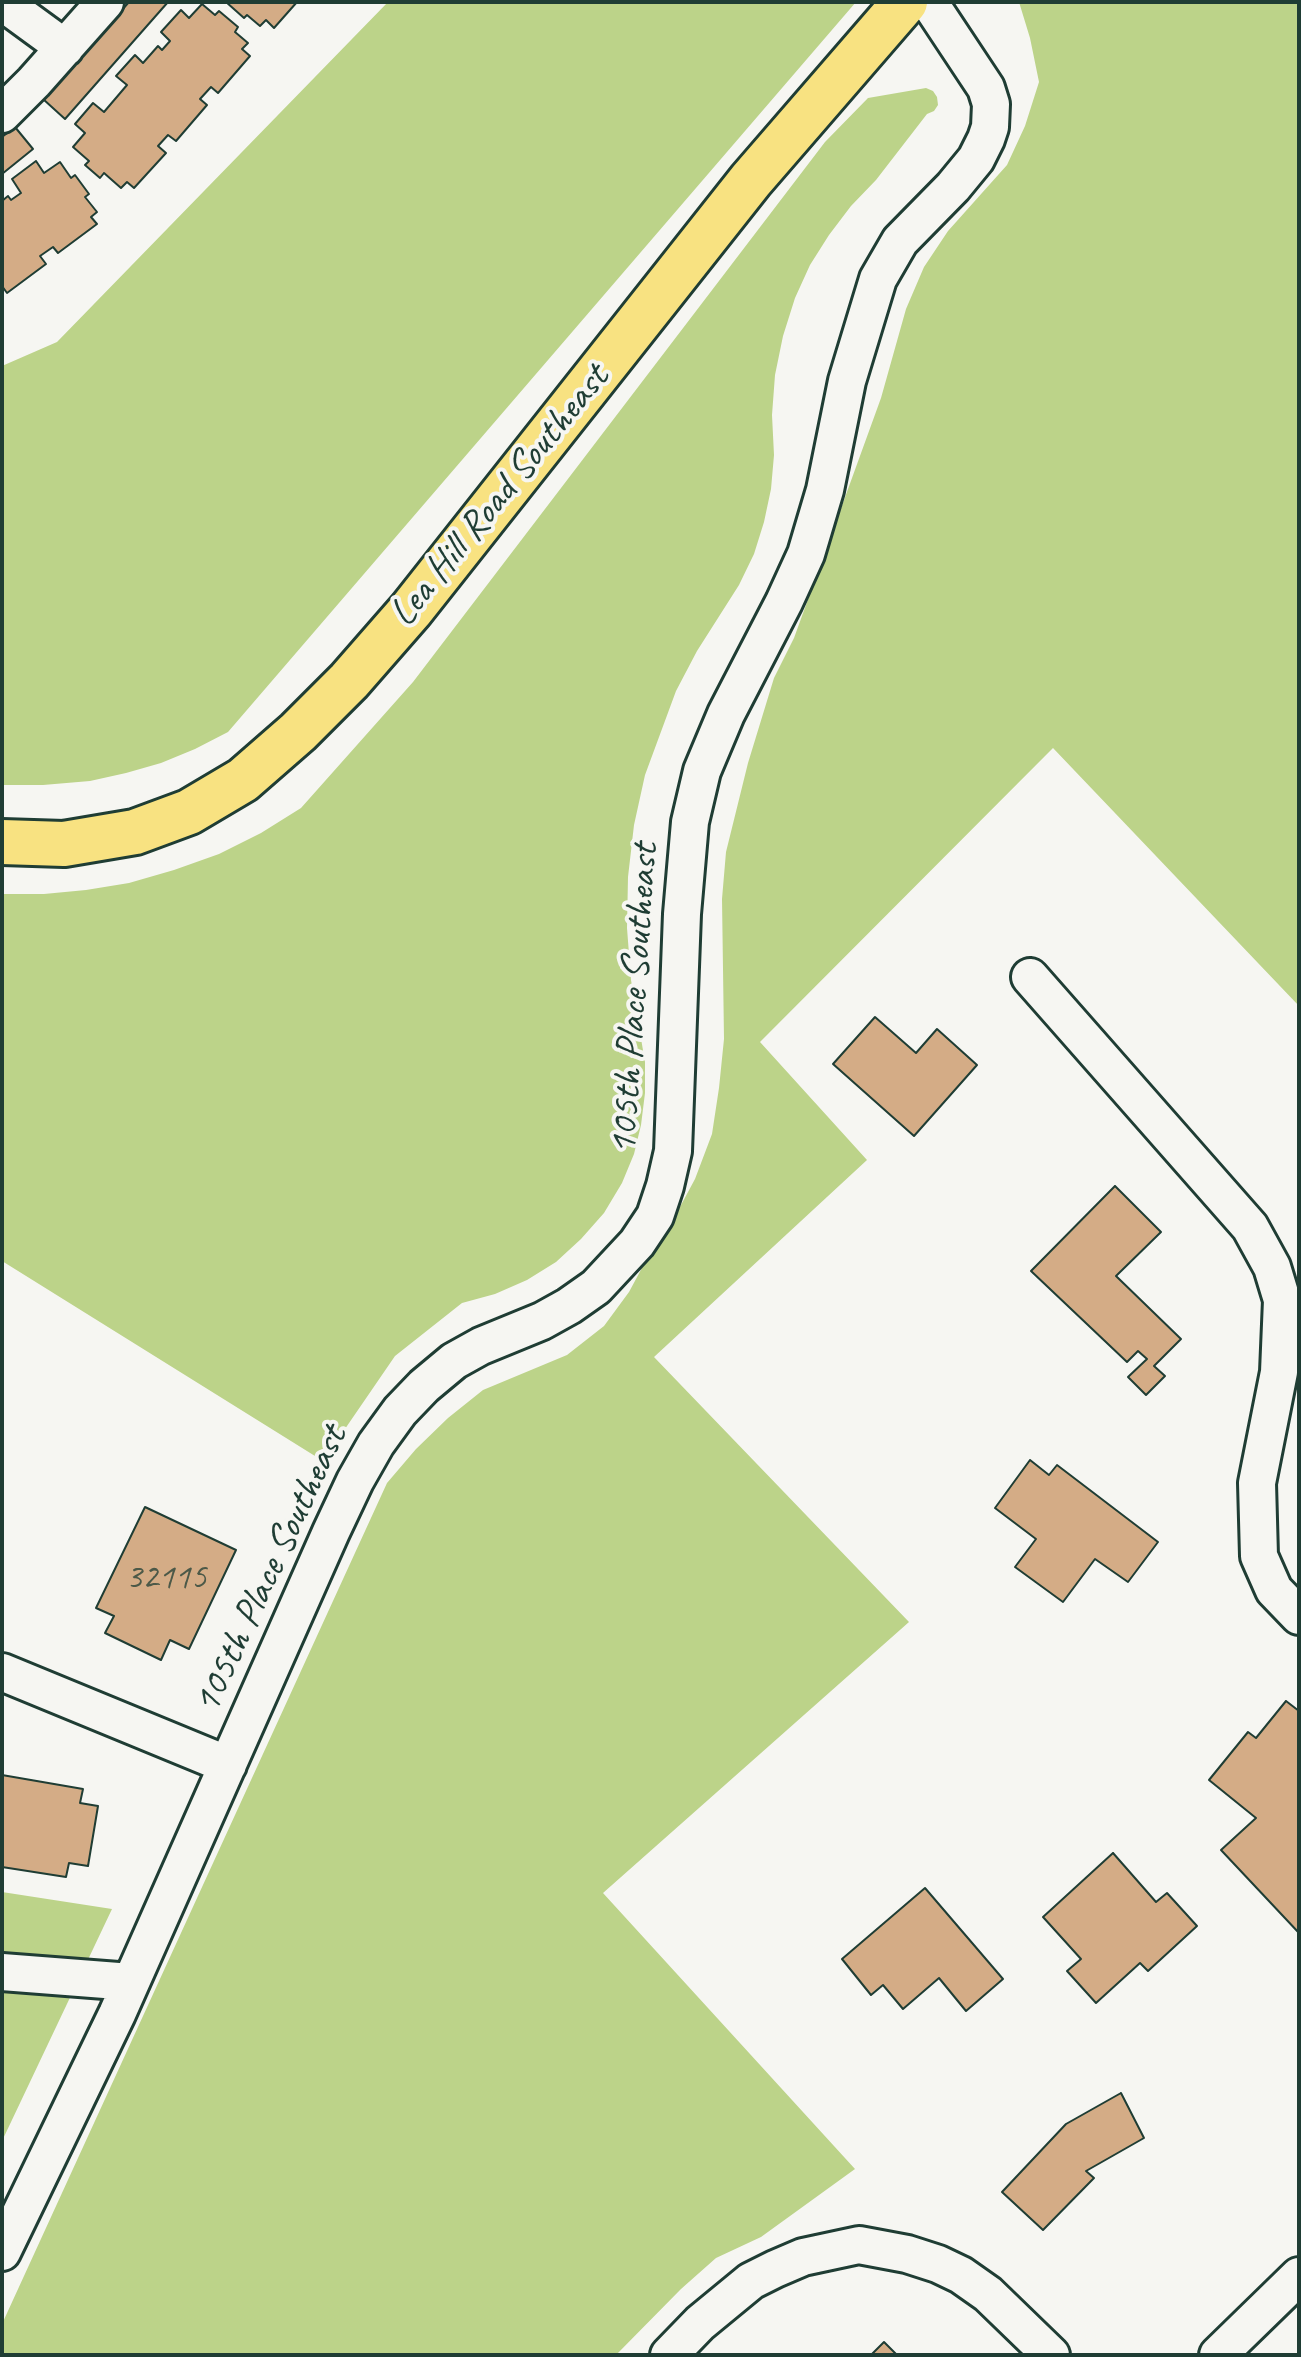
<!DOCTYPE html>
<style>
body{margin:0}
#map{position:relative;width:1301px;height:2357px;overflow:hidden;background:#f6f6f2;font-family:Caveat,sans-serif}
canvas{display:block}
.frame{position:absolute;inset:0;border:4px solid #1f3d34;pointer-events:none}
</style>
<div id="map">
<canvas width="1301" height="2357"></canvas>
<div class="frame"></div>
</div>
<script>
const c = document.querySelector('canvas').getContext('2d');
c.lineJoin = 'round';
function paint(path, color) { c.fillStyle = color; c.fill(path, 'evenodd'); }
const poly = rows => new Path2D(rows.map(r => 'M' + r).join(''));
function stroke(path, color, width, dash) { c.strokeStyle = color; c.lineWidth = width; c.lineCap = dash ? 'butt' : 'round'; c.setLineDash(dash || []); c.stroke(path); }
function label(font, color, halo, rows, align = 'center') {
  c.font = font + ' Caveat,sans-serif'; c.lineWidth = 8; c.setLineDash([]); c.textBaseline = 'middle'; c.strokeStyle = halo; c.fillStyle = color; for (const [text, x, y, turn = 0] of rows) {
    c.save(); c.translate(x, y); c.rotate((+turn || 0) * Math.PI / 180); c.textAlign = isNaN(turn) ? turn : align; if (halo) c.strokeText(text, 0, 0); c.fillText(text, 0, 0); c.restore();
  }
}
const green = poly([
 [388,2,856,2,228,732,195,749,161,763,126,773,90,781,43,785,2,785,2,366,57,342],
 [1019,2,1299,2,1299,1006,1053,748,760,1042,867,1160,654,1357,909,1622,603,1893,855,2169,761,2237,716,2258,681,2289,616,2355,2,2355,2,2324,387,1483,416,1449,448,1418,483,1390,567,1355,604,1326,629,1292,650,1253,674,1218,695,1179,712,1134,719,1088,724,1039,722,899,726,852,748,763,774,678,794,638,881,398,906,309,924,267,948,231,1007,165,1025,126,1039,82,1030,38],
 [926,88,933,91,937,97,938,105,934,111,927,114,876,180,851,206,829,235,810,265,795,298,783,336,775,375,772,415,774,455,771,489,764,522,754,554,739,585,697,651,676,691,645,775,634,825,628,877,627,928,631,980,645,1062,645,1093,641,1125,634,1154,622,1183,604,1213,581,1239,556,1262,527,1280,495,1294,462,1303,395,1356,323,1461,2,1261,2,894,44,894,86,890,129,883,174,870,219,854,261,833,301,808,413,682,825,142,868,98],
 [2,1892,112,1909,2,2141]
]);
const building = poly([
 [129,2,168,2,65,119,43,99,129,2],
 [226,2,297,2,274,28,266,20,260,26,247,15,244,18,226,2],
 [202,4,215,15,219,11,238,27,235,32,248,43,242,49,250,56,218,93,211,87,200,99,207,105,176,141,168,135,158,146,166,153,134,188,127,182,121,188,104,173,100,178,85,165,89,161,73,147,85,133,75,124,93,103,104,112,127,85,116,76,135,55,143,63,158,46,162,50,170,41,161,32,181,10,189,18,202,4],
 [15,127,33,149,2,174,2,137,15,127],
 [36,161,44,173,60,162,71,178,75,175,89,194,85,197,97,212,91,217,97,224,58,253,53,247,40,256,46,264,7,293,2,286,2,201,8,196,11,200,21,193,12,179,36,161],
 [875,1017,916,1053,937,1029,977,1065,914,1136,833,1064,875,1017],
 [1115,1186,1161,1232,1116,1276,1181,1339,1154,1366,1165,1376,1146,1395,1128,1377,1147,1359,1138,1351,1127,1362,1031,1271,1115,1186],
 [1030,1460,1049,1475,1057,1465,1158,1542,1128,1582,1095,1559,1063,1602,1015,1567,1036,1539,995,1508,1030,1460],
 [145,1507,236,1550,189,1649,170,1640,161,1660,105,1633,114,1616,96,1608,145,1507],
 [1286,1701,1299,1711,1299,1933,1221,1850,1256,1818,1209,1780,1248,1732,1256,1738,1286,1701],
 [2,1775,83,1789,80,1803,98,1806,88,1866,69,1863,66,1877,2,1867,2,1775],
 [1113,1853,1156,1902,1167,1893,1197,1926,1148,1971,1140,1963,1096,2003,1067,1971,1081,1959,1043,1917,1113,1853],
 [925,1888,1003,1979,966,2011,939,1978,903,2009,883,1985,871,1995,842,1959,925,1888],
 [1121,2093,1144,2138,1086,2171,1094,2178,1043,2230,1002,2192,1066,2124,1121,2093],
 [884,2342,897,2355,871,2355,884,2342]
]);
const minor = poly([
 [2,2,65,48],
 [2,114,34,82,105,2],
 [1030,977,1250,1227,1272,1267,1282,1300,1279,1372,1257,1483,1259,1556,1274,1590,1299,1616],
 [2,1672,228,1765],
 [2,1972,131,1982],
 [2,2252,117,2014,331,1532,355,1481,376,1444,400,1411,424,1386,454,1361,481,1346,542,1321,569,1306,596,1287,637,1243,655,1216,665,1186,673,1151,682,914,690,822,702,771,726,714,784,602,806,554,825,490,847,381,878,279,900,241,953,187,976,159,986,139,990,127,991,104,986,88,929,2],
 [669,2355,700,2323,751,2281,775,2269,803,2257,859,2245,907,2254,938,2264,961,2275,988,2294,1051,2355],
 [1218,2355,1299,2276]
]);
const major = poly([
 [2,842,64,844,135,832,189,812,243,780,298,732,349,681,411,610,751,180,905,2]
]);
const numberNames = [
 ["32115",166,1579]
];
const streetNames = [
 ["Lea Hill Road Southeast",500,496,-51],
 ["105th Place Southeast",635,999,-86],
 ["105th Place Southeast",271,1570,-65]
];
paint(green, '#bcd389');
paint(building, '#d4ac86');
stroke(building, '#1f3d34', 2);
stroke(minor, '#1f3d34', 42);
stroke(major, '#1f3d34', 50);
stroke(minor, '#f6f6f2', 36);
stroke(major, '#f8e281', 44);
label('36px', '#4c5948', null, numberNames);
label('40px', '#1f3d34', '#f6f6f2', streetNames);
</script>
